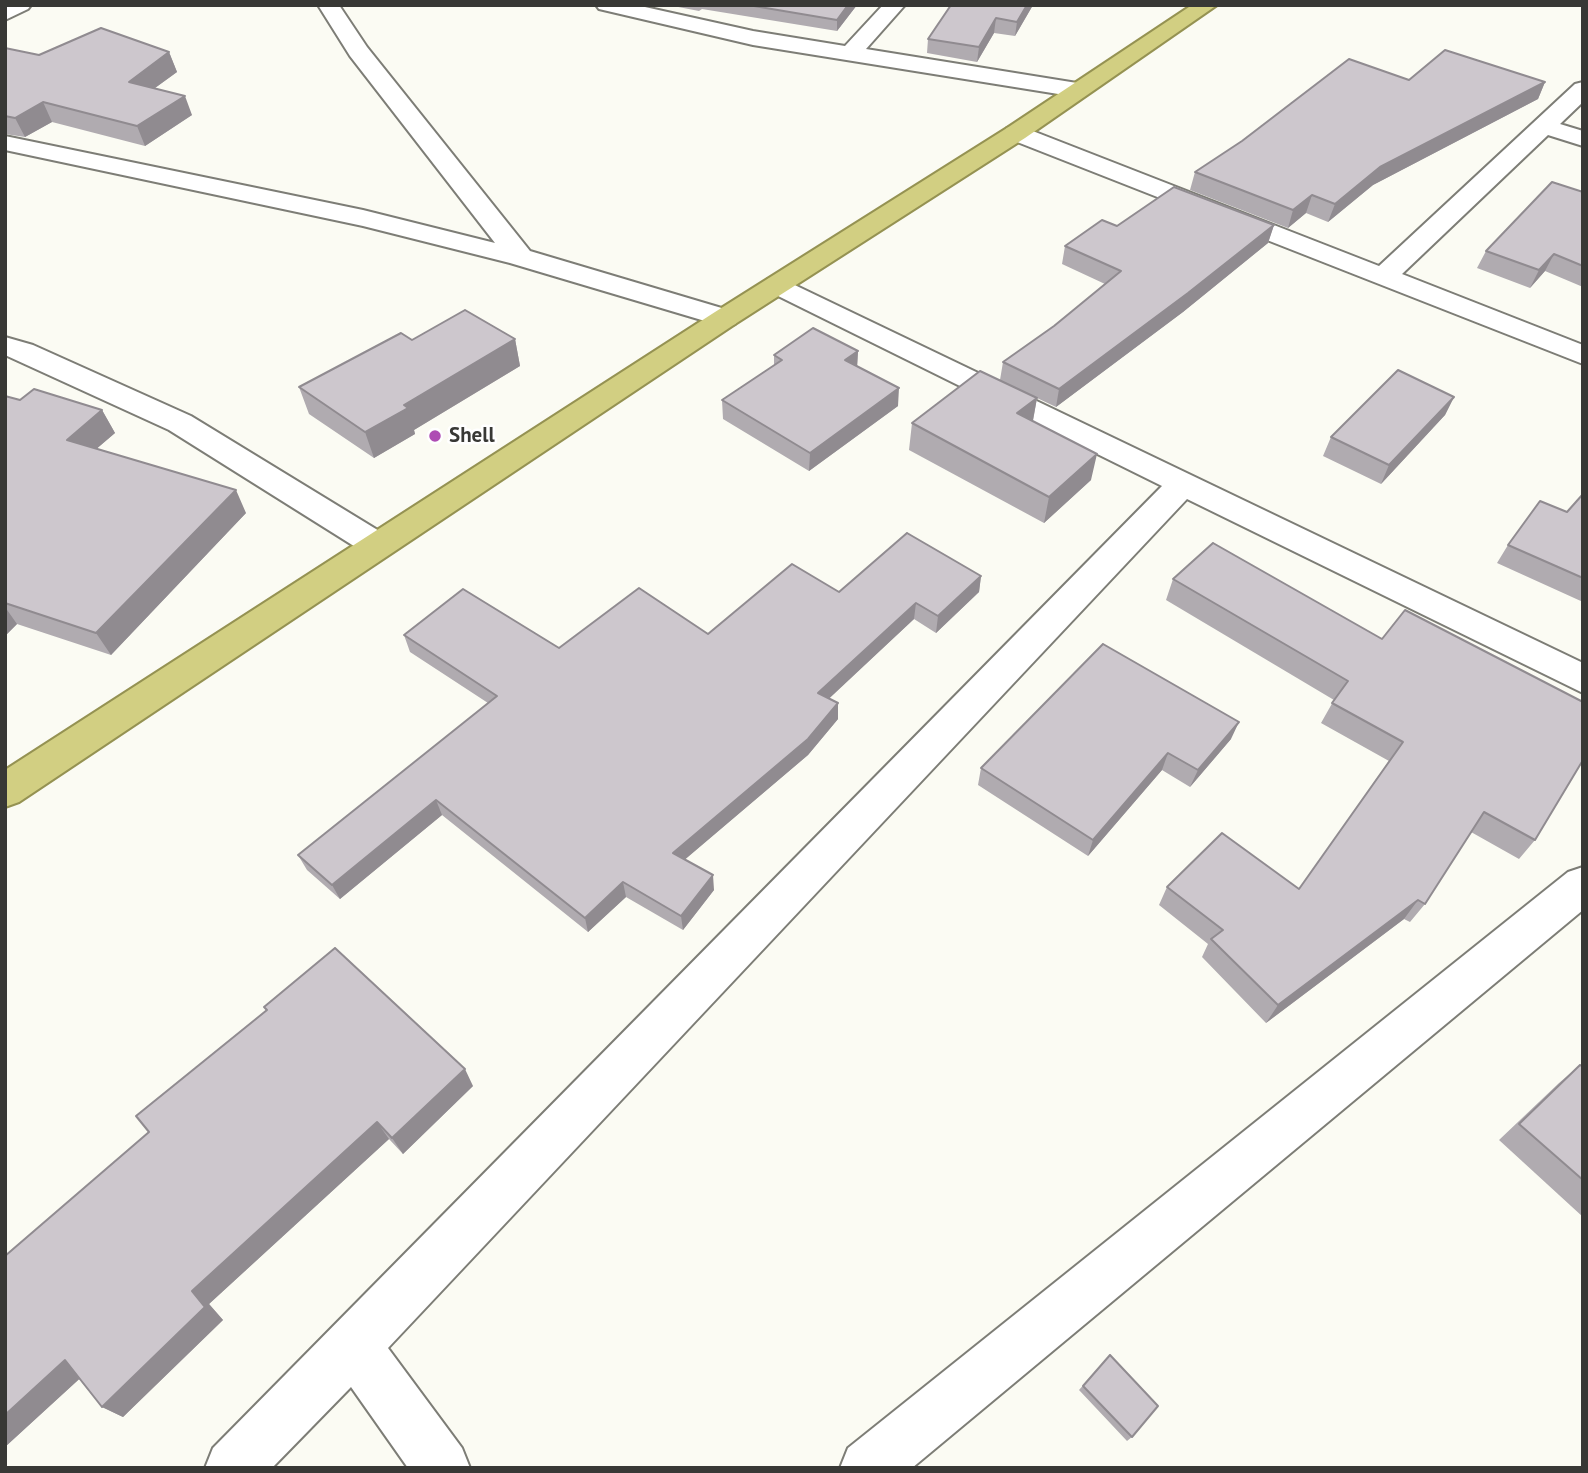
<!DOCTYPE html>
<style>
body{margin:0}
#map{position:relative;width:1588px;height:1473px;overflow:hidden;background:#fbfbf3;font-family:"PT Sans",sans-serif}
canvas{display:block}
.frame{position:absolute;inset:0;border:7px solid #383835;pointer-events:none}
</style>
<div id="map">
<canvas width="1588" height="1473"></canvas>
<div class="frame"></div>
</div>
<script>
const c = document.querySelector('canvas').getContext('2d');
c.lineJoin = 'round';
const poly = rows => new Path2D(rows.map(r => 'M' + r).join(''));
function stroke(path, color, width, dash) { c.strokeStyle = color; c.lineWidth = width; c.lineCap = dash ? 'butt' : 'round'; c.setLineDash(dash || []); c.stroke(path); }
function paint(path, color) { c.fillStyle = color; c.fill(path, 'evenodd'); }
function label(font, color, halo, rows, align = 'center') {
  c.font = font + ' "PT Sans",sans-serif'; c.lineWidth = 5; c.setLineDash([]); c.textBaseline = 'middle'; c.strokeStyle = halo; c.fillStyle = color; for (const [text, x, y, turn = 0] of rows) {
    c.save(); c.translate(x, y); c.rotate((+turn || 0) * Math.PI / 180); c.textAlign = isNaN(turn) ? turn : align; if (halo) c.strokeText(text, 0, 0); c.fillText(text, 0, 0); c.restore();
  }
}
const minor = poly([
 [5,5,31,5,28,9,5,20,5,5],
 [318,5,339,5,367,47,530,251,735,312,739,318,735,324,725,327,715,324,510,263,363,226,5,150,5,136,363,210,495,243,350,56,318,5],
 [596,5,636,5,753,31,845,46,883,5,905,5,866,49,1077,83,1085,85,1089,90,1085,95,1077,97,753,45,599,9,596,5],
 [1583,82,1583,102,1560,124,1583,131,1583,146,1548,135,1402,274,1583,345,1583,364,1007,138,1004,133,1007,128,1016,126,1025,128,1379,266,1575,84,1583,82],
 [778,277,1583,663,1583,693,1187,499,388,1348,462,1448,470,1468,408,1468,351,1387,272,1468,205,1468,213,1448,1162,486,768,291,764,285,768,279,778,277],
 [5,337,33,345,191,416,389,537,394,545,389,553,377,557,365,553,169,430,5,355,5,337],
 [1583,867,1583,910,912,1468,840,1468,848,1448,1568,872,1583,867]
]);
const trunk = poly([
 [1192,5,1217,5,1025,138,735,324,19,802,5,807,5,770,715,312,1007,128,1192,5]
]);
const wall = poly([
 [668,5,857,5,837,31,702,9,699,11],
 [951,5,1033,5,1015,36,994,33,977,62,927,53,928,39],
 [5,48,39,55,169,52,177,72,155,88,192,115,145,146,52,122,25,137,5,134],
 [1409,80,1545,82,1538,99,1373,185,1328,222,1306,213,1288,228,1190,190,1195,172],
 [1583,192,1583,287,1545,271,1530,288,1477,268,1486,251],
 [1274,225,1268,243,1183,312,1056,407,1037,398,1033,421,1091,480,1044,523,909,450,912,423,1000,380,1003,362,1054,326,1105,284,1062,264,1065,246,1117,226],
 [515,339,520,366,414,430,415,434,374,458,309,414,299,387,412,340],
 [858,351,857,366,898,406,809,471,723,419,722,400,774,365,774,355],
 [5,396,20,400,102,410,115,433,96,449,246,513,111,655,17,624,5,636],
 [1454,397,1445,415,1381,484,1323,456,1331,437],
 [1583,494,1583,602,1497,563,1508,545,1567,512],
 [1213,543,1535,840,1519,859,1471,832,1425,904,1410,922,1404,919,1266,1023,1202,957,1208,944,1159,905,1167,887,1299,889,1389,761,1321,723,1334,700,1166,600,1173,579],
 [981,576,979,592,936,633,914,619,829,698,838,719,808,755,685,859,714,890,683,930,626,897,588,932,442,815,340,899,307,870,298,855,488,703,410,652,404,635,559,648,708,634,839,592],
 [1231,739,1190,787,1162,770,1088,856,978,785,981,768],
 [264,1007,473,1086,403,1154,389,1139,209,1304,223,1320,123,1417,102,1407,79,1379,5,1447,5,1256,149,1132,266,1011],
 [1580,1065,1583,1067,1583,1217,1499,1140,1559,1083],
 [1110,1355,1132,1437,1127,1441,1079,1390]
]);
const shadedWall = poly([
 [848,5,857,5,837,31,837,20],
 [1027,5,1033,5,1015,36,1017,22],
 [996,18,994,33,977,62,979,47],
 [169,52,177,72,137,101,129,82],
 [1545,82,1538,99,1373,185,1328,222,1335,204,1380,167],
 [185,96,192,115,145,146,137,126],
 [43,102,52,122,25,137,15,118],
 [1312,195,1306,213,1288,228,1293,210],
 [1274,225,1268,243,1183,312,1056,407,1059,389],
 [1554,254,1545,271,1530,288,1539,270],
 [515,339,520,366,414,430,415,434,374,458,365,432,404,405],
 [858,351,857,369,845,360],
 [899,388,898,406,809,471,810,453],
 [1454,397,1445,415,1381,484,1389,465],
 [1037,398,1032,425,1017,413],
 [102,410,115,433,80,463,67,440],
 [1097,454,1091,480,1044,523,1049,497],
 [236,490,246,513,111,655,96,633],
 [981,576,979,592,936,633,938,616],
 [916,603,914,619,818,709,818,693],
 [5,607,17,624,5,636],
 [838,703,838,719,808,755,675,868,673,853],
 [1239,722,1231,739,1190,787,1198,770],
 [1168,753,1162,770,1088,856,1093,840],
 [436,800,442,815,340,899,332,885],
 [713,875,714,890,683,930,681,916],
 [623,882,626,897,588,932,585,918],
 [1418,900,1404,919,1266,1023,1278,1005],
 [465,1069,473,1086,403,1154,392,1138],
 [377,1122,389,1139,209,1304,223,1320,123,1417,102,1407,192,1291],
 [65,1360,87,1372,5,1447,5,1415]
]);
const building = poly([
 [748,5,848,5,837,20,748,5],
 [951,5,1027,5,1017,22,996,18,979,47,928,39,951,5],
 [101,28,169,52,129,82,185,96,137,126,43,102,15,118,5,116,5,48,39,55,101,28],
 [1445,50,1545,82,1380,167,1335,204,1312,195,1293,210,1195,172,1242,141,1349,59,1409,80,1445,50],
 [1552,182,1583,192,1583,266,1554,254,1539,270,1486,251,1552,182],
 [1174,187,1274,225,1188,293,1059,389,1003,362,1054,326,1121,271,1065,246,1102,220,1117,226,1174,187],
 [465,310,515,339,404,405,408,408,365,432,299,387,401,333,412,340,465,310],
 [813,328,858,351,845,360,899,388,810,453,722,400,782,360,774,355,813,328],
 [1398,370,1454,397,1389,465,1331,437,1398,370],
 [980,371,1037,398,1017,413,1097,454,1049,497,912,423,980,371],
 [34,389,102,410,67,440,236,490,96,633,5,603,5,396,20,400,34,389],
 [1583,494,1583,578,1508,545,1540,501,1567,512,1583,494],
 [907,533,981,576,938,616,916,603,818,693,838,703,808,739,673,853,713,875,681,916,623,882,585,918,436,800,332,885,298,855,497,696,404,635,463,589,559,648,639,588,708,634,792,564,839,592,907,533],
 [1213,543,1382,639,1405,610,1583,702,1583,760,1535,840,1484,812,1425,904,1418,900,1278,1005,1211,939,1223,930,1167,887,1222,833,1299,889,1403,742,1332,703,1348,681,1173,579,1213,543],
 [1103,644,1239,722,1198,770,1168,753,1093,840,981,768,1103,644],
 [335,948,465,1069,392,1138,377,1122,192,1291,205,1307,102,1407,65,1360,5,1415,5,1256,149,1132,136,1116,267,1010,264,1007,335,948],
 [1580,1065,1583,1067,1583,1180,1519,1124,1580,1065],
 [1110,1355,1158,1406,1132,1437,1083,1386,1110,1355]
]);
const markers = [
 [435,436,7,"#ae4cb3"]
];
const poiNames = [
 ["Shell",449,436]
];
stroke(minor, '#7d7d76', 4);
stroke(trunk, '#959252', 4);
paint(minor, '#fff');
paint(trunk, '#d2cf82');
paint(wall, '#b0abb0');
paint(shadedWall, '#908b90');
paint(building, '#cdc7cd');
stroke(building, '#908b90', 2);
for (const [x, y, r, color] of markers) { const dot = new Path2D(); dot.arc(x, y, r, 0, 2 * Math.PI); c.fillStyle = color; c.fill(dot); stroke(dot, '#fff', 2.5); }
label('bold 21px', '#383835', '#fff', poiNames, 'left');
</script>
